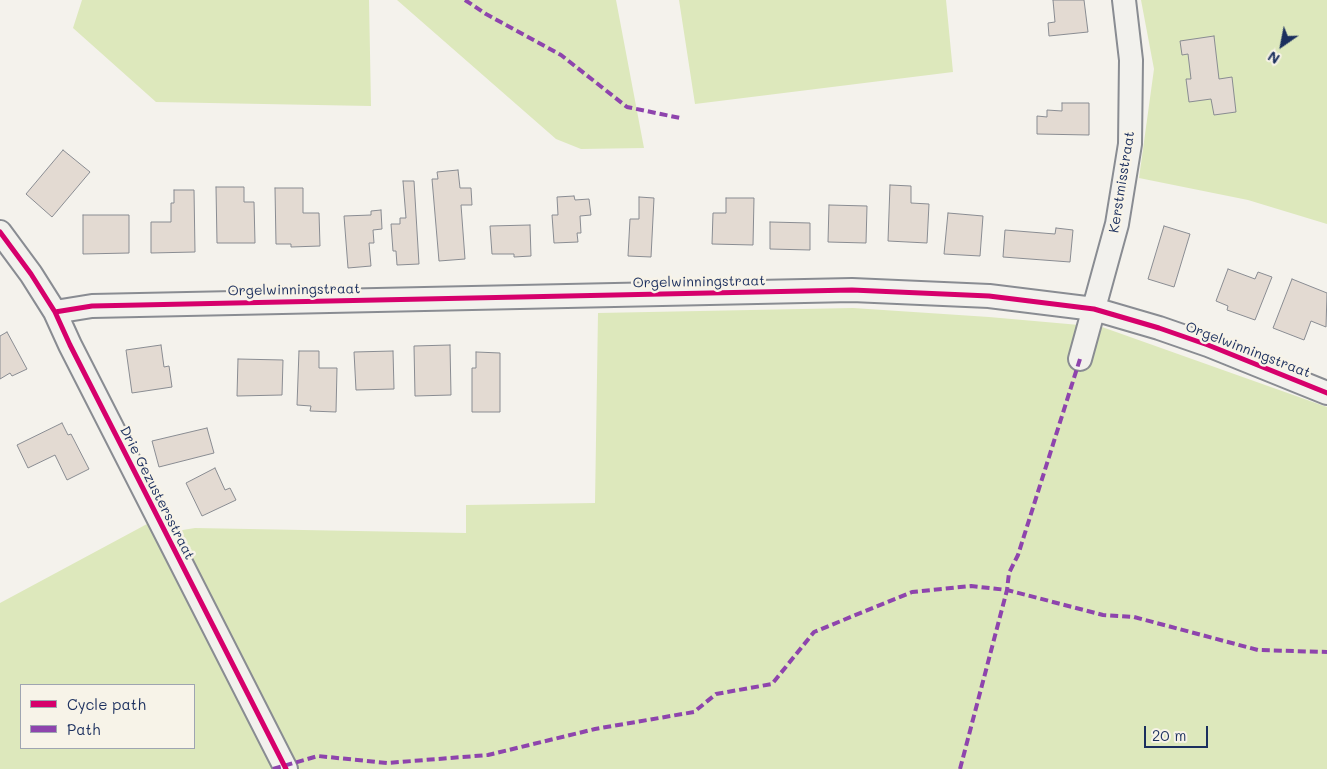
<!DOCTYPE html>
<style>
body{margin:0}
#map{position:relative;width:1327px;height:769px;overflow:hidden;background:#f4f2ec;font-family:Mali,sans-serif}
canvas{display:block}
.legend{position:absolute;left:20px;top:684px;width:175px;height:65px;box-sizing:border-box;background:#f7f3e8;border:1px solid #9fa5b1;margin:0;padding:6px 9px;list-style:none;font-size:15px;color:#1b2f5e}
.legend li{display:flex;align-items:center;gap:10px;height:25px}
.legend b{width:25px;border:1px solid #9fa5b1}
.north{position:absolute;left:1257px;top:20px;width:50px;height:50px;-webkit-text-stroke:4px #f7f3e8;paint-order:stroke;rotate:213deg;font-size:14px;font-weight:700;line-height:20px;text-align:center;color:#1b2f5e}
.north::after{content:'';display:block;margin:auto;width:18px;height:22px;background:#1b2f5e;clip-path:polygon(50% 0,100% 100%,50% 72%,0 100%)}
.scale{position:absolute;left:1144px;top:726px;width:64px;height:22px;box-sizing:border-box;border:2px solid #1b2f5e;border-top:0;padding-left:6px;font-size:15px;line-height:18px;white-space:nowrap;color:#1b2f5e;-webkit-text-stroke:4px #f7f3e8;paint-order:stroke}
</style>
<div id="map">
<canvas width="1327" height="769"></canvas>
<ul class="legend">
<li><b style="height:6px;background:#d6006c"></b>Cycle path</li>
<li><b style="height:6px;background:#8e44ad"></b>Path</li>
</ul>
<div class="north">N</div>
<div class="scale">20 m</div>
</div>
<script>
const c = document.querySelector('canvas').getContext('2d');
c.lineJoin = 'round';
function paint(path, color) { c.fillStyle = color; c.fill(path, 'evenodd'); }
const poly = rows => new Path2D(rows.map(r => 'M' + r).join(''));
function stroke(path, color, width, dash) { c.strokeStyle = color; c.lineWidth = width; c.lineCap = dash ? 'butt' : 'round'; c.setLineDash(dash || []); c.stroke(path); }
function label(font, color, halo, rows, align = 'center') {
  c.font = font + ' Mali,sans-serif'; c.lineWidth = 5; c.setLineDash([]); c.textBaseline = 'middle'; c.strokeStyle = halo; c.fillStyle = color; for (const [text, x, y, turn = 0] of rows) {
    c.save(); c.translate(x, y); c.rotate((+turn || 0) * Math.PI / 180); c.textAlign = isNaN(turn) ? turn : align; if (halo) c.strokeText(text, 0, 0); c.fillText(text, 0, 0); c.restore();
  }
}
const green = poly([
 [82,0,369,0,371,106,156,102,73,28],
 [397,0,616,0,644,148,581,149,556,139],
 [679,0,946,0,953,72,695,104],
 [1141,0,1327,0,1327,224,1248,200,1139,178,1154,69],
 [853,308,989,317,1102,327,1327,407,1327,769,0,769,0,603,147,524,170,532,195,528,466,533,466,505,595,503,598,313],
 [21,685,194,685,194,748,21,748]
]);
const building = poly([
 [1053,0,1084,0,1088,32,1049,36,1048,23,1055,22,1053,0],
 [1214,36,1219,79,1232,77,1236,112,1214,115,1211,99,1189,102,1186,79,1191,79,1188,54,1182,55,1180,41,1214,36],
 [1062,103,1089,103,1089,135,1037,134,1037,116,1047,117,1047,110,1062,111,1062,103],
 [63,150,90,172,52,217,26,194,63,150],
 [458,170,460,188,471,188,472,205,461,205,465,259,439,261,432,179,438,179,437,172,458,170],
 [403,181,414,181,419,264,397,265,396,251,393,251,391,224,400,224,400,218,406,218,403,181],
 [890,185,911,186,911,203,929,204,927,243,888,241,890,185],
 [216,187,244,187,244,202,254,202,255,243,217,243,216,187],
 [275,188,303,188,303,213,319,213,320,246,291,247,291,244,276,244,275,188],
 [174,190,194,190,195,252,151,253,151,222,171,222,171,203,174,203,174,190],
 [574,196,575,200,589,199,591,215,580,216,581,233,577,233,578,242,554,243,552,215,558,215,557,197,574,196],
 [639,197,654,198,651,257,628,256,630,219,639,219,639,197],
 [726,198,754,198,753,245,712,244,713,213,726,213,726,198],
 [829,205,867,206,866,243,828,242,829,205],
 [381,210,382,229,373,230,374,243,369,243,371,266,348,268,344,216,371,215,371,211,381,210],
 [948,213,983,216,980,256,944,254,948,213],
 [83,215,129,215,129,253,83,254,83,215],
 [770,222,810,223,810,250,770,249,770,222],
 [530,225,531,256,514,257,514,254,492,254,490,226,530,225],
 [1164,226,1190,234,1174,287,1148,279,1164,226],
 [1056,228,1073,230,1070,262,1003,257,1005,230,1055,234,1056,228],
 [1228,269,1255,279,1258,272,1272,277,1255,320,1227,310,1228,306,1216,301,1228,269],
 [1292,279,1327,293,1326,327,1311,321,1304,340,1273,328,1292,279],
 [7,332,27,369,12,376,10,373,0,379,0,336,7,332],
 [161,345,164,367,169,366,172,387,132,393,126,350,161,345],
 [450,345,451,395,415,396,414,346,450,345],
 [299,351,319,351,319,368,337,368,336,412,310,411,311,406,297,405,299,351],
 [393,351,394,389,356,390,354,352,393,351],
 [476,352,500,353,500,412,472,412,472,368,476,368,476,352],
 [238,359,283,360,282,395,237,396,238,359],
 [62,423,68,435,71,434,89,469,67,480,55,455,28,468,17,445,62,423],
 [207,428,214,453,159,467,152,441,207,428],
 [215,468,225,490,230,488,236,500,202,516,186,483,215,468]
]);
const street = poly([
 [0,232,31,274,55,312,70,345,286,769],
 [55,312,92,306,852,290,989,296,1094,309,1159,328,1208,345,1327,393],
 [1080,359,1117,224,1130,144,1131,60,1124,0]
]);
const quiet = poly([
 [465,0,486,14,561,55,627,107,680,118],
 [273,769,318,756,387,763,488,755,595,729,694,712,716,694,772,684,814,632,912,592,971,586,1007,590,1103,615,1134,617,1258,650,1327,652],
 [960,769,1007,590,1009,573,1018,555,1080,359]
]);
const cycleway = poly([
 [0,232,31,274,55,312,70,345,286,769],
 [55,312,92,306,852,290,989,296,1094,309,1159,328,1208,345,1327,393]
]);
const streetNames = [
 ["Kerstmisstraat",1122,182,-81],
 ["Orgelwinningstraat",699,282,-1],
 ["Orgelwinningstraat",294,290,-1],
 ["Orgelwinningstraat",1248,350,21],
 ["Drie Gezustersstraat",157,493,63]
];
paint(green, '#dde8bc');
paint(building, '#e3dad2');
stroke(building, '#898c92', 1);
stroke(street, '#898c92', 26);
stroke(street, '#f2f1ed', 22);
stroke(quiet, '#8e44ad', 4, [8, 4]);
stroke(cycleway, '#d6006c', 5);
label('14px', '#1b2f5e', '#f7f3e8', streetNames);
</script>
